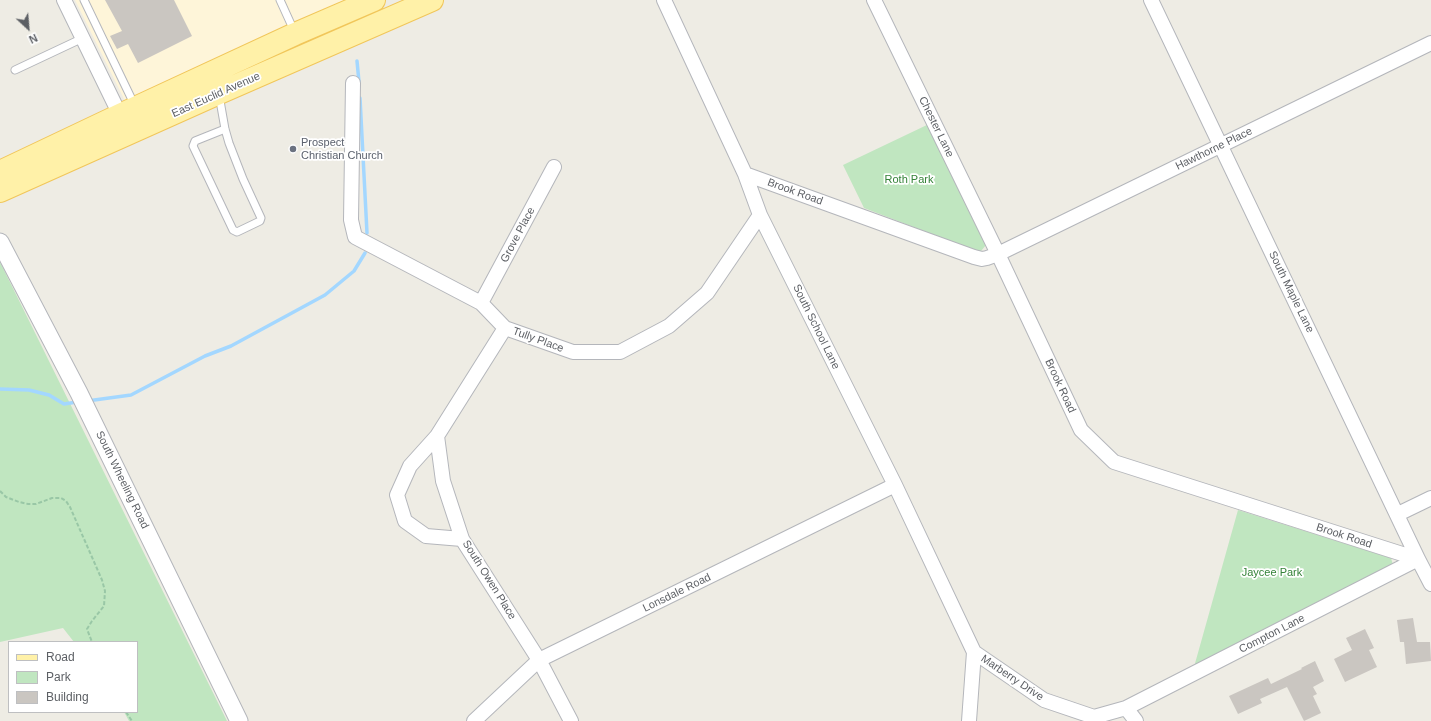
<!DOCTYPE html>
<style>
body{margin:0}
#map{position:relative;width:1431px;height:721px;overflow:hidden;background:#eeece4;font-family:Arial,sans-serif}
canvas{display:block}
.legend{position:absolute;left:8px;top:641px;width:130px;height:72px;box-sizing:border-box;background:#fff;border:1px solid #bebfc1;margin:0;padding:5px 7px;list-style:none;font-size:12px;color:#5c5f64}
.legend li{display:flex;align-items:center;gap:8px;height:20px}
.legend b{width:20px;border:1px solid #bebfc1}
.north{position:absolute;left:8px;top:8px;width:40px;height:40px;-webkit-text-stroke:3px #fff;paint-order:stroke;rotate:154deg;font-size:11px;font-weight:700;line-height:16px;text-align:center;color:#5c5f64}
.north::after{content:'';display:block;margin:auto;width:14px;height:18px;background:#5c5f64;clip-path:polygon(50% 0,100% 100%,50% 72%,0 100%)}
</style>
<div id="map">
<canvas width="1431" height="721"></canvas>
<ul class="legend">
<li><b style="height:5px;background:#fff1a8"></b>Road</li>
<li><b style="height:11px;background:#c0e6c0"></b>Park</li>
<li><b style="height:11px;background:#cac6c1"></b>Building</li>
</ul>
<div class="north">N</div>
</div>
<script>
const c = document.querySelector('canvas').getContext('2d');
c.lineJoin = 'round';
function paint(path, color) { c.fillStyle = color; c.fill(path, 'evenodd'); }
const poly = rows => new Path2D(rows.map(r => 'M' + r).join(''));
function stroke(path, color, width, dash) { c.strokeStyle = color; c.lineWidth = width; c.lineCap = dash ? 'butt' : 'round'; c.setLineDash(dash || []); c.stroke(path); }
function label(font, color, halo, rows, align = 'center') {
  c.font = font + ' Arial,sans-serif'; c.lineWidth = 3.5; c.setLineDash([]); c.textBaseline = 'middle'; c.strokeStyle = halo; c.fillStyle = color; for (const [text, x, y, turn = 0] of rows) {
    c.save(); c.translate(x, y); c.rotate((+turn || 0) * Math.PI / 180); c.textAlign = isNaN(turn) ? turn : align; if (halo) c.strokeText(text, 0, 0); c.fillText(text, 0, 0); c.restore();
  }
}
const commercial = poly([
 [75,0,359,0,126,103]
]);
const green = poly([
 [929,124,986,240,986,245,981,251,976,251,864,208,843,165],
 [0,262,227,721,129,721,124,712,137,712,137,642,74,642,63,628,0,642],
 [1238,510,1391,558,1393,565,1194,667]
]);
const stream = poly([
 [357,61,359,82],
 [360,98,367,233],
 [0,389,29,390,49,395,64,404,77,402],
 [87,401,131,395,205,356,231,346,325,295,354,271,365,253]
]);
const building = poly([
 [105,0,174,0,192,36,138,63,128,44,117,49,110,36,122,31],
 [1413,618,1417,642,1430,642,1431,661,1406,664,1404,642,1400,642,1397,620],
 [1365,629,1374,648,1369,650,1377,667,1345,682,1334,659,1352,650,1346,638],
 [1315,661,1324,681,1313,687,1317,694,1313,696,1321,713,1304,721,1287,687,1260,699,1262,703,1238,714,1229,696,1268,678,1271,684,1302,669,1301,668]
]);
const path = poly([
 [0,491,6,497,19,502,28,504,36,504,52,498,61,498,66,501,70,507,102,580,105,591,104,606,92,621,87,629,92,642],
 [126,712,132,721]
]);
const service = poly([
 [84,0,135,106],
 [280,0,295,33],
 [15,70,83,38],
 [219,95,225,129,229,143,243,179,261,218,260,221,237,232,233,230,193,146,195,141,225,129]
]);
const minor = poly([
 [64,0,120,115],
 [664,0,745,174,760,215,895,485,974,652,969,721],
 [874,0,998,254,1081,430,1114,462,1418,559],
 [1151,0,1418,559,1431,584],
 [353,83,351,220,355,237,481,303,505,328,573,352,620,352,669,326,707,293,760,215],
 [745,174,974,257,982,259,987,258,998,254,1431,43],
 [481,303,554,167],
 [437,436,443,481,462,539,539,660,571,721],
 [1398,514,1431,498],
 [462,539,426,536,405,521,397,495,410,466,437,436,505,328],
 [974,652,1044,700,1094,717,1126,708,1136,721],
 [1126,708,1418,559],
 [474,721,539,660,895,485]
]);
const tertiary = poly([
 [0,242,79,393,239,721]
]);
const primary = poly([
 [0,172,120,115,295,34,374,0],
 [0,191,219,93,432,0]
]);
const markers = [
 [293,149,4,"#6b7280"]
];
const streetNames = [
 ["East Euclid Avenue",216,95,-24],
 ["Chester Lane",936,127,64],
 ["Hawthorne Place",1214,149,-26],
 ["Brook Road",795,192,20],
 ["Grove Place",518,235,-62],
 ["South Maple Lane",1291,292,64],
 ["South School Lane",816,327,64],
 ["Tully Place",538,340,20],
 ["Brook Road",1060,386,65],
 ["South Wheeling Road",122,480,64],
 ["Brook Road",1344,536,18],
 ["South Owen Place",489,580,58],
 ["Lonsdale Road",677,593,-26],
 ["Compton Lane",1272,634,-27],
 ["Marberry Drive",1012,678,34]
];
const worshipNames = [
 ["Prospect",301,143],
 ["Christian Church",301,156]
];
const parkNames = [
 ["Roth Park",909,180],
 ["Jaycee Park",1272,573]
];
paint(commercial, '#fef5d9');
paint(green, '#c0e6c0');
stroke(stream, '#a3d7ff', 3.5);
paint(building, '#cac6c1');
stroke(service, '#b4b6bb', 9);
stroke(minor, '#b4b6bb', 16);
stroke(tertiary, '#b4b6bb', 19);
stroke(primary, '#f1c65a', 24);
stroke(path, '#99c7a6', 2, [4, 2]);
stroke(service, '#fff', 7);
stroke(minor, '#fff', 14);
stroke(tertiary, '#fff', 17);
stroke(primary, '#fff1a8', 22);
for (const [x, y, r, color] of markers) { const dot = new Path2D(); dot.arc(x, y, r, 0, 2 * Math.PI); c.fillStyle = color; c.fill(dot); stroke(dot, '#fff', 1.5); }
label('11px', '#5c5f64', '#fff', streetNames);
label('11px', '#5b616d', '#fff', worshipNames, 'left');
label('11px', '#348238', '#fff', parkNames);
</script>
